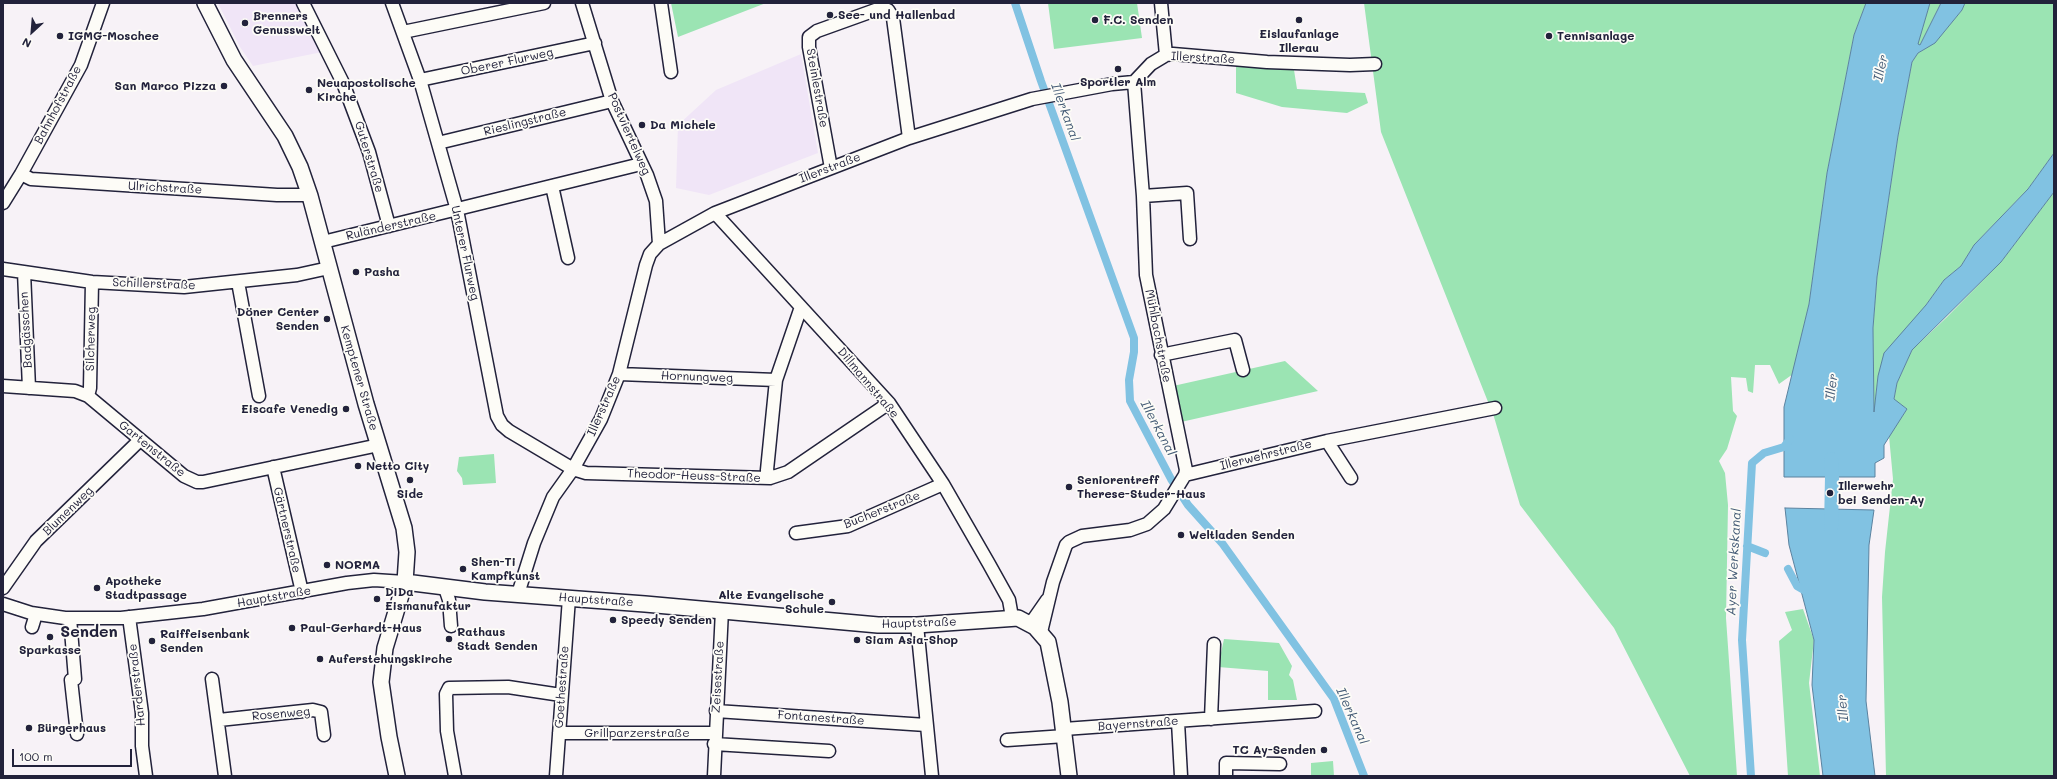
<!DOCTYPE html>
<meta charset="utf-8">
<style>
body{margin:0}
#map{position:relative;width:2057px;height:779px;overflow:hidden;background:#f7f2f7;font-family:Mali,sans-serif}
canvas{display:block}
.frame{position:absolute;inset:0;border:4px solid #22223b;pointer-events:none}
.north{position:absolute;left:12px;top:12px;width:40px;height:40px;-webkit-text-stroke:3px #fdfcf7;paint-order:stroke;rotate:206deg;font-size:11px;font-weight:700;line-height:16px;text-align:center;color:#22223b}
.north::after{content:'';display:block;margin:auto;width:14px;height:18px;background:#22223b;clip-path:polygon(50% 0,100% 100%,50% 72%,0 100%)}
.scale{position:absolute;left:12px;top:749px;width:120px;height:18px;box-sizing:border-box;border:2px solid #22223b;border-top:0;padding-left:5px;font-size:12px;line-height:14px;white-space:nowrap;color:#22223b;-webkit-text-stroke:3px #fdfcf7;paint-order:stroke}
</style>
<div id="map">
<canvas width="2057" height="779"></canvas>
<div class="frame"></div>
<div class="north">N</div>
<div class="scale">100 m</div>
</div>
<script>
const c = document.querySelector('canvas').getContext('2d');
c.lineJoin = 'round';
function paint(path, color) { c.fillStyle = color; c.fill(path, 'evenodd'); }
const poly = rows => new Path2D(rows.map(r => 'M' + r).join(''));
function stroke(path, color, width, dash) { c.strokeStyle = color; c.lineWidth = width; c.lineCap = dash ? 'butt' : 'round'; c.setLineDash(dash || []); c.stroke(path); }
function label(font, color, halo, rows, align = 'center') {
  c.font = font + ' Mali,sans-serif'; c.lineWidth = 3.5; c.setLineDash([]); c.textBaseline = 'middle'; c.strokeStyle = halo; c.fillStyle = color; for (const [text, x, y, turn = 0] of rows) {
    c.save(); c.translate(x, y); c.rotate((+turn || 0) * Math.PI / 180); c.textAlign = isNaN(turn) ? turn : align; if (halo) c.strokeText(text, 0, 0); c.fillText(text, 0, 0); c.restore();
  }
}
const built = poly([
 [218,3,303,3,327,51,253,66,240,47],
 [801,54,818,153,709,195,676,188,678,125,716,90]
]);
const green = poly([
 [671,3,766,3,678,37],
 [1048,3,1137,3,1142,38,1054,49],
 [1364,3,1866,3,1854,35,1827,173,1809,304,1793,374,1779,384,1770,365,1755,365,1753,393,1748,391,1746,378,1731,377,1733,411,1737,416,1727,449,1719,461,1725,473,1728,505,1726,618,1737,776,1690,776,1614,628,1520,505,1494,417,1381,132],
 [1930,3,1941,3,1920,45,1917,44],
 [1965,3,2054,3,2054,153,2028,189,1974,245,1961,266,1944,280,1926,305,1878,376,1874,417,1873,328,1877,277,1898,136,1912,62,1918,53,1935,42,1962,10],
 [1236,66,1294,70,1297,89,1365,93,1368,103,1347,113,1282,107,1236,93],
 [2054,192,2054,776,1886,776,1882,597,1885,552,1893,479,1889,436,1907,409,1894,400,1897,383,1912,350,1947,317,2001,262],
 [1285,361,1318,391,1181,422,1173,386],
 [494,454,496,483,463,485,462,478,457,471,459,457],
 [1803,609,1814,640,1809,683,1820,776,1788,776,1779,641,1792,630,1785,612],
 [1224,639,1279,643,1292,666,1289,675,1293,680,1297,700,1268,700,1268,671,1218,667],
 [1333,761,1334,776,1311,776,1311,763]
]);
const water = poly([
 [1866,3,1930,3,1918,44,1920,45,1941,3,1965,3,1962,10,1935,43,1918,53,1912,62,1898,136,1877,277,1873,328,1874,412,1878,376,1884,353,1926,305,1944,280,1961,266,1974,245,2028,189,2054,153,2054,192,2001,262,1912,350,1897,383,1894,399,1907,409,1884,445,1884,458,1875,463,1875,477,1784,477,1784,407,1809,304,1827,173,1854,35,1866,3],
 [1785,508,1874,510,1869,545,1866,701,1875,776,1823,776,1812,685,1814,640,1789,545,1785,508]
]);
const canal = poly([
 [1015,3,1041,81,1134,338,1134,352,1129,380,1130,401,1171,479,1188,505,1222,543,1334,699,1364,776],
 [1747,546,1765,553],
 [1788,569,1797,586,1809,593],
 [1751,776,1742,640,1752,463,1764,453,1784,447,1790,439]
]);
const river = poly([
 [1831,459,1832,477,1831,528]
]);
const minor = poly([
 [303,3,343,83,369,152,389,226],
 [392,3,420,80,457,210,497,416,502,425,509,431,573,469,586,473,770,478,788,472,889,403],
 [582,3,612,101,647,175,656,201,659,244],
 [661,3,671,72],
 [1161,3,1166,55],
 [403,32,544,3],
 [420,80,595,43],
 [1134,82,1143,196,1146,275,1186,470,1185,475],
 [438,143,612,101],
 [831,168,809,47,809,37,817,31,881,8,888,10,893,18,909,138],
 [21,174,31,179,277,195,310,195],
 [552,186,568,258],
 [1143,196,1187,193,1190,239],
 [3,203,21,174,81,65,103,3],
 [715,213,889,403,943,484,989,564,1009,600,1012,617],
 [323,242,641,164],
 [3,269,92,282,184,287,297,275,329,268],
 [24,272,29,388],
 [238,282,259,396],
 [1161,355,1235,340,1243,370],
 [619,374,776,380],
 [3,386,75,391,88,396,184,476,197,482,203,482,379,445],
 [88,396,90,388,92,282],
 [1327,441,1351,478],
 [273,467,302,592],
 [770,478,767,470,776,380,801,307],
 [796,533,848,526,943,484],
 [3,588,36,541,140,440],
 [445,588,449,600,451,626],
 [518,594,534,543,553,497,573,469,601,419,619,374,646,265,650,254,659,244,715,213,909,138,1032,99,1112,84,1134,82,1151,64,1166,55,1173,54,1267,62,1350,65,1375,64],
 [3,604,31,613,65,618,121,618,203,609,347,583,374,580,405,582],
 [129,617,142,713,142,746,146,776],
 [70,618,75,679,71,680,77,734],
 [1031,623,1047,600],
 [917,625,932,776],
 [32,627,36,614],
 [1041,632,1053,582,1066,545,1069,542,1082,536,1130,530,1147,524,1164,509,1185,475,1327,441,1495,408],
 [212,679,225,776],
 [716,711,926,725],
 [1211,719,1214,644],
 [219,720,313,710,321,712,324,735],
 [1178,722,1181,776],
 [1064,729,1315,711],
 [559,733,715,733],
 [1007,740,1065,736],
 [714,744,829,751],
 [455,776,447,731,446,694,449,688,508,687,561,695],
 [556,776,569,598],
 [714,776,722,610],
 [1226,776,1226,763,1280,764]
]);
const major = poly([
 [205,3,234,60,285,136,300,167,310,196,366,404,404,528,407,552,405,582,385,648,381,682,389,737,397,776],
 [405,582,485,592,645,604,878,625,917,625,1018,618,1035,627,1048,642,1060,702,1069,776]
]);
const markers = [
 [830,15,4,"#22223b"],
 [1095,20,4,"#22223b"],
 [1299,20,4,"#22223b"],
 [245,23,4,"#22223b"],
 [60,36,4,"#22223b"],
 [1549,36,4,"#22223b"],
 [1118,69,4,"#22223b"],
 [224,86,4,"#22223b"],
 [309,90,4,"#22223b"],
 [642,125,4,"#22223b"],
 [356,272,4,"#22223b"],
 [327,319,4,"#22223b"],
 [346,409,4,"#22223b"],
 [358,466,4,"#22223b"],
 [410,480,4,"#22223b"],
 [1069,487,4,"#22223b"],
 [1830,493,4,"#22223b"],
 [1181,535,4,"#22223b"],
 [327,565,4,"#22223b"],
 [463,569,4,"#22223b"],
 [97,588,4,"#22223b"],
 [377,599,4,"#22223b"],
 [832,602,4,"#22223b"],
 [613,620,4,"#22223b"],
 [292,628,4,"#22223b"],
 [50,637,4,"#22223b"],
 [449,639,4,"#22223b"],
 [857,640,4,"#22223b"],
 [152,641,4,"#22223b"],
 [320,659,4,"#22223b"],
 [29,728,4,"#22223b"],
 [1324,750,4,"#22223b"]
];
const poiNames = [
 ["See- und Hallenbad",838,15],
 ["Brenners",253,16],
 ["Genusswelt",253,30],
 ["F.C. Senden",1103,20],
 ["Eislaufanlage",1299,34,"center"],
 ["Illerau",1299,48,"center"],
 ["IGMG-Moschee",68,36],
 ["Tennisanlage",1557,36],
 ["Sportler Alm",1118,82,"center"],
 ["Neuapostolische",317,83],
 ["Kirche",317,97],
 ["San Marco Pizza",216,86,"right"],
 ["Da Michele",650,125],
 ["Pasha",364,272],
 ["Döner Center",319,312,"right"],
 ["Senden",319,326,"right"],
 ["Eiscafe Venedig",338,409,"right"],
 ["Netto City",366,466],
 ["Seniorentreff",1077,480],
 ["Therese-Studer-Haus",1077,494],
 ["Illerwehr",1838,486],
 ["bei Senden-Ay",1838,500],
 ["Side",410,494,"center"],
 ["Weltladen Senden",1189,535],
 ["Shen-Ti",471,562],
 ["Kampfkunst",471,576],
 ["NORMA",335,565],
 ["Apotheke",105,581],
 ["Stadtpassage",105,595],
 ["DiDa",385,592],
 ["Eismanufaktur",385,606],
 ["Alte Evangelische",824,595,"right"],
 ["Schule",824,609,"right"],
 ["Speedy Senden",621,620],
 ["Paul-Gerhardt-Haus",300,628],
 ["Rathaus",457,632],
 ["Stadt Senden",457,646],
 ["Raiffeisenbank",160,634],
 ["Senden",160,648],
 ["Siam Asia-Shop",865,640],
 ["Sparkasse",50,650,"center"],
 ["Auferstehungskirche",328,659],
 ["Bürgerhaus",37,728],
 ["TC Ay-Senden",1316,750,"right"]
];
const streetNames = [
 ["Illerstraße",1203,58,3],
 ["Oberer Flurweg",507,62,-12],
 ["Steinlestraße",817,88,80],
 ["Bahnhofstraße",58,105,-62],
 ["Rieslingstraße",525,122,-14],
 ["Postviertelweg",629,134,66],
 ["Guterstraße",369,157,73],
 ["Illerstraße",830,168,-21],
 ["Ulrichstraße",165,188,3],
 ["Ruländerstraße",391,226,-13],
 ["Unterer Flurweg",465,253,78],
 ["Schillerstraße",154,284,2],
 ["Badgässchen",26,330,-93],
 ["Mühlbachstraße",1158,336,79],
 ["Silcherweg",91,339,-89],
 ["Hornungweg",697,377,2],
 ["Kemptener Straße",359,378,74],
 ["Dillmannstraße",868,383,50],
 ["Illerstraße",604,406,-66],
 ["Gartenstraße",152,449,39],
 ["Illerwehrstraße",1266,455,-14],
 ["Theodor-Heuss-Straße",694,476,2],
 ["Bucherstraße",882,510,-22],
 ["Blumenweg",68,511,-44],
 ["Gärtnerstraße",287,530,77],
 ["Hauptstraße",274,597,-10],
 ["Hauptstraße",596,600,4],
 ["Hauptstraße",919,623,-2],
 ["Zeisestraße",718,677,-87],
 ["Harderstraße",137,685,-96],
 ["Goethestraße",562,687,-86],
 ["Rosenweg",281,714,-5],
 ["Fontanestraße",821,718,4],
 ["Bayernstraße",1138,724,-4],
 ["Grillparzerstraße",637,733]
];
const waterNames = [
 ["Iller",1881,68,-77],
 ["Illerkanal",1065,112,70],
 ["Iller",1832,387,-83],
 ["Illerkanal",1158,428,62],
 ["Ayer Werkskanal",1734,562,-87],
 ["Iller",1843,708,-95],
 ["Illerkanal",1352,716,66]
];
const districtNames = [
 ["Senden",89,632]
];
paint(built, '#f0e5f7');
paint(green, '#9be4b3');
paint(water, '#81c2e2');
stroke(water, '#5b829f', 1);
stroke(canal, '#81c2e2', 8);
stroke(river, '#81c2e2', 14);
stroke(minor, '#22223b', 15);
stroke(major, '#22223b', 18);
stroke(minor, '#fdfcf7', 12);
stroke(major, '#fdfcf7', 15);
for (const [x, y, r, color] of markers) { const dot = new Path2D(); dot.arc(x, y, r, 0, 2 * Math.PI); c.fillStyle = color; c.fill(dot); stroke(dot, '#fdfcf7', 1.5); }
label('bold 12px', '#22223b', '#fdfcf7', poiNames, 'left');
label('12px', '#22223b', '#fdfcf7', streetNames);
label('italic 13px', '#435a75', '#fdfcf7', waterNames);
label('bold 16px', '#22223b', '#fdfcf7', districtNames);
</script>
